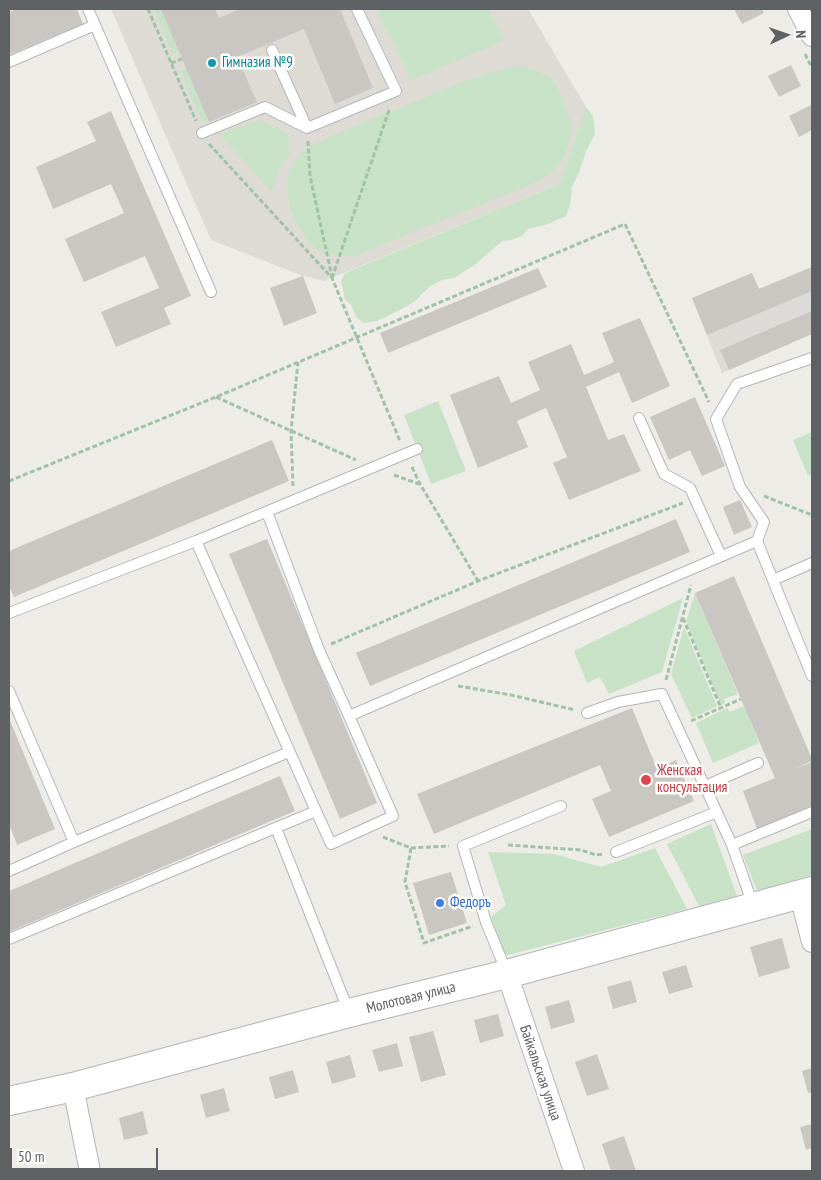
<!DOCTYPE html>
<meta charset="utf-8">
<style>
body{margin:0}
#map{position:relative;width:821px;height:1180px;overflow:hidden;background:#eeece6;font-family:"PT Sans Narrow",sans-serif}
canvas{display:block}
.frame{position:absolute;inset:0;border:10px solid #5e6164;pointer-events:none}
.north{position:absolute;left:761px;top:10px;width:50px;height:50px;-webkit-text-stroke:4px #fff;paint-order:stroke;rotate:87deg;font-size:14px;font-weight:700;line-height:20px;text-align:center;color:#5e6164}
.north::after{content:'';display:block;margin:auto;width:18px;height:22px;background:#5e6164;clip-path:polygon(50% 0,100% 100%,50% 72%,0 100%)}
.scale{position:absolute;left:10px;top:1148px;width:148px;height:22px;box-sizing:border-box;border:2px solid #5e6164;border-top:0;padding-left:6px;font-size:15px;line-height:18px;white-space:nowrap;color:#5e6164;-webkit-text-stroke:4px #fff;paint-order:stroke}
</style>
<div id="map">
<canvas width="821" height="1180"></canvas>
<div class="frame"></div>
<div class="north">N</div>
<div class="scale">50 m</div>
</div>
<script>
const c = document.querySelector('canvas').getContext('2d');
c.lineJoin = 'round';
function paint(path, color) { c.fillStyle = color; c.fill(path, 'evenodd'); }
const poly = rows => new Path2D(rows.map(r => 'M' + r).join(''));
function stroke(path, color, width, dash) { c.strokeStyle = color; c.lineWidth = width; c.lineCap = dash ? 'butt' : 'round'; c.setLineDash(dash || []); c.stroke(path); }
function label(font, color, halo, rows, align = 'center') {
  c.font = font + ' "PT Sans Narrow",sans-serif'; c.lineWidth = 5; c.setLineDash([]); c.textBaseline = 'middle'; c.strokeStyle = halo; c.fillStyle = color; for (const [text, x, y, turn = 0] of rows) {
    c.save(); c.translate(x, y); c.rotate((+turn || 0) * Math.PI / 180); c.textAlign = isNaN(turn) ? turn : align; if (halo) c.strokeText(text, 0, 0); c.fillText(text, 0, 0); c.restore();
  }
}
const industrial = poly([
 [812,267,812,334,722,373,692,298,752,273,759,289]
]);
const education = poly([
 [111,9,528,9,586,107,560,184,324,281,303,276,211,240]
]);
const green = poly([
 [154,9,161,9,179,51,173,54],
 [377,9,488,9,505,40,411,80],
 [521,66,537,71,551,78,559,91,571,123,570,137,567,149,560,163,550,174,532,184,356,255,334,255,320,251,309,243,297,224,289,206,288,188,289,172,296,159,307,148,334,135,470,79,502,69],
 [186,68,209,122,203,123,180,71],
 [586,107,593,116,595,134,586,151,580,170,572,187,570,205,566,216,548,224,528,229,522,236,511,240,502,241,476,264,454,278,442,280,430,286,414,302,396,312,377,321,364,323,357,318,351,305,345,299,341,281,345,273,560,184],
 [259,120,289,134,290,155,279,168,272,192,220,134],
 [438,401,466,471,431,484,404,415],
 [812,432,812,475,808,476,793,440],
 [695,593,738,694,724,699,725,703,721,705,686,622],
 [683,598,662,672,609,694,600,677,587,683,574,651],
 [684,627,717,706,692,718,671,674],
 [744,706,759,743,713,763,696,723,727,708,730,712],
 [711,824,737,896,699,906,667,844],
 [812,829,812,875,757,891,743,855],
 [655,848,687,909,504,956,491,917,506,905,488,852,554,854,601,867]
]);
const building = poly([
 [16,9,77,9,83,24,9,55,9,12],
 [161,9,215,9,219,18,240,9,340,9,373,88,335,104,304,29,237,57,257,102,209,122],
 [734,9,762,9,764,13,742,24],
 [791,65,801,86,779,97,768,76],
 [811,105,812,130,799,137,789,116],
 [111,111,191,296,164,308,171,324,116,347,101,312,159,288,145,256,84,282,65,239,124,213,111,184,53,209,36,167,96,141,87,122],
 [812,267,812,291,707,335,692,298,752,273,759,289],
 [538,268,547,287,388,353,380,333],
 [303,276,317,313,284,326,270,288],
 [812,311,812,334,729,370,720,350],
 [640,318,670,386,632,403,619,372,586,387,608,440,624,434,641,471,569,500,553,463,567,457,546,408,517,421,528,447,478,468,450,395,499,376,511,403,540,390,528,362,571,344,584,375,614,362,602,333],
 [695,397,725,466,702,476,690,450,669,460,650,417],
 [272,440,289,481,14,597,9,586,9,551],
 [740,500,752,527,734,535,723,507],
 [676,519,690,552,370,686,356,653],
 [267,539,377,803,340,819,229,554],
 [734,576,812,759,812,761,794,769,812,762,812,806,757,829,743,791,775,778,695,593],
 [632,708,657,769,676,760,694,801,609,837,592,799,611,791,600,765,434,834,417,794],
 [9,718,55,829,17,845,9,824],
 [280,776,295,811,9,932,9,891],
 [451,872,467,923,429,935,413,883],
 [782,938,790,968,759,977,750,947],
 [686,965,693,987,669,994,662,972],
 [631,980,637,1002,613,1009,607,987],
 [569,1000,575,1022,551,1029,545,1007],
 [498,1014,504,1036,480,1043,474,1020],
 [433,1031,446,1075,421,1082,409,1037],
 [397,1043,403,1066,379,1072,372,1050],
 [597,1054,609,1089,587,1096,575,1062],
 [350,1055,356,1077,332,1084,326,1062],
 [812,1068,812,1092,808,1093,802,1071],
 [293,1070,299,1092,275,1099,269,1077],
 [224,1088,230,1111,206,1118,200,1095],
 [143,1111,148,1134,124,1140,119,1118],
 [812,1124,812,1148,806,1150,800,1127],
 [624,1136,636,1171,611,1171,602,1144]
]);
const path = poly([
 [148,9,196,121],
 [805,54,812,68],
 [171,63,182,59],
 [308,141,310,176,332,277],
 [209,144,332,278,400,441],
 [332,278,389,110],
 [216,397,356,460],
 [412,467,420,484,478,581],
 [394,475,419,484],
 [9,481,216,397,625,224,709,402],
 [293,486,291,431,298,362],
 [764,496,812,515],
 [683,618,721,708],
 [331,644,478,581,683,503],
 [666,680,691,585],
 [458,686,511,695,575,710],
 [691,721,741,699],
 [383,837,411,848,449,846],
 [508,845,581,850,596,855,603,854],
 [411,848,405,882,424,943,473,926]
]);
const lane = poly([
 [95,25,211,292],
 [272,50,307,128],
 [9,62,95,25,88,9],
 [202,133,265,107,307,128,396,91,357,9],
 [639,418,664,474,690,488,721,556],
 [267,512,319,650,349,716,757,541,812,676],
 [196,541,417,449],
 [757,541,764,522,740,487,716,419,737,384,812,358],
 [773,580,812,563],
 [9,613,196,541,316,811,9,939],
 [9,691,74,842,9,871],
 [587,713,618,702,662,694,732,845,753,905],
 [705,786,758,763],
 [316,811,331,844,393,816,349,716],
 [276,828,349,1012],
 [74,842,289,752],
 [732,845,812,812],
 [616,852,717,812],
 [507,973,486,922,463,846,561,806]
]);
const street = poly([
 [798,9,812,36],
 [800,895,812,942],
 [507,974,574,1171],
 [73,1087,90,1171]
]);
const secondary = poly([
 [9,1101,73,1087,349,1013,507,974,812,891]
]);
const markers = [
 [212,63,5,"#0f9aa8"],
 [646,780,6,"#e0444e"],
 [440,903,5,"#3f7fe0"]
];
const cultureNames = [
 ["Гимназия №9",222,63]
];
const healthNames = [
 ["Женская",657,771],
 ["консультация",657,788]
];
const shopNames = [
 ["Федоръ",450,903]
];
const streetNames = [
 ["Молотовая улица",411,998,-14],
 ["Байкальская улица",540,1073,71]
];
paint(industrial, '#dddbd8');
paint(education, '#dedbd5');
paint(green, '#c7e2c6');
paint(building, '#cac7c2');
stroke(lane, '#b3b6b9', 12);
stroke(street, '#b3b6b9', 22);
stroke(secondary, '#b2b5b9', 30);
stroke(path, '#a0c2a8', 3, [5, 2.5]);
stroke(lane, '#fff', 10);
stroke(street, '#fff', 20);
stroke(secondary, '#fff', 28);
for (const [x, y, r, color] of markers) { const dot = new Path2D(); dot.arc(x, y, r, 0, 2 * Math.PI); c.fillStyle = color; c.fill(dot); stroke(dot, '#fff', 2); }
label('15px', '#0d838f', '#fff', cultureNames, 'left');
label('15px', '#be3a42', '#fff', healthNames, 'left');
label('15px', '#366cbe', '#fff', shopNames, 'left');
label('15px', '#5e6164', '#fff', streetNames);
</script>
